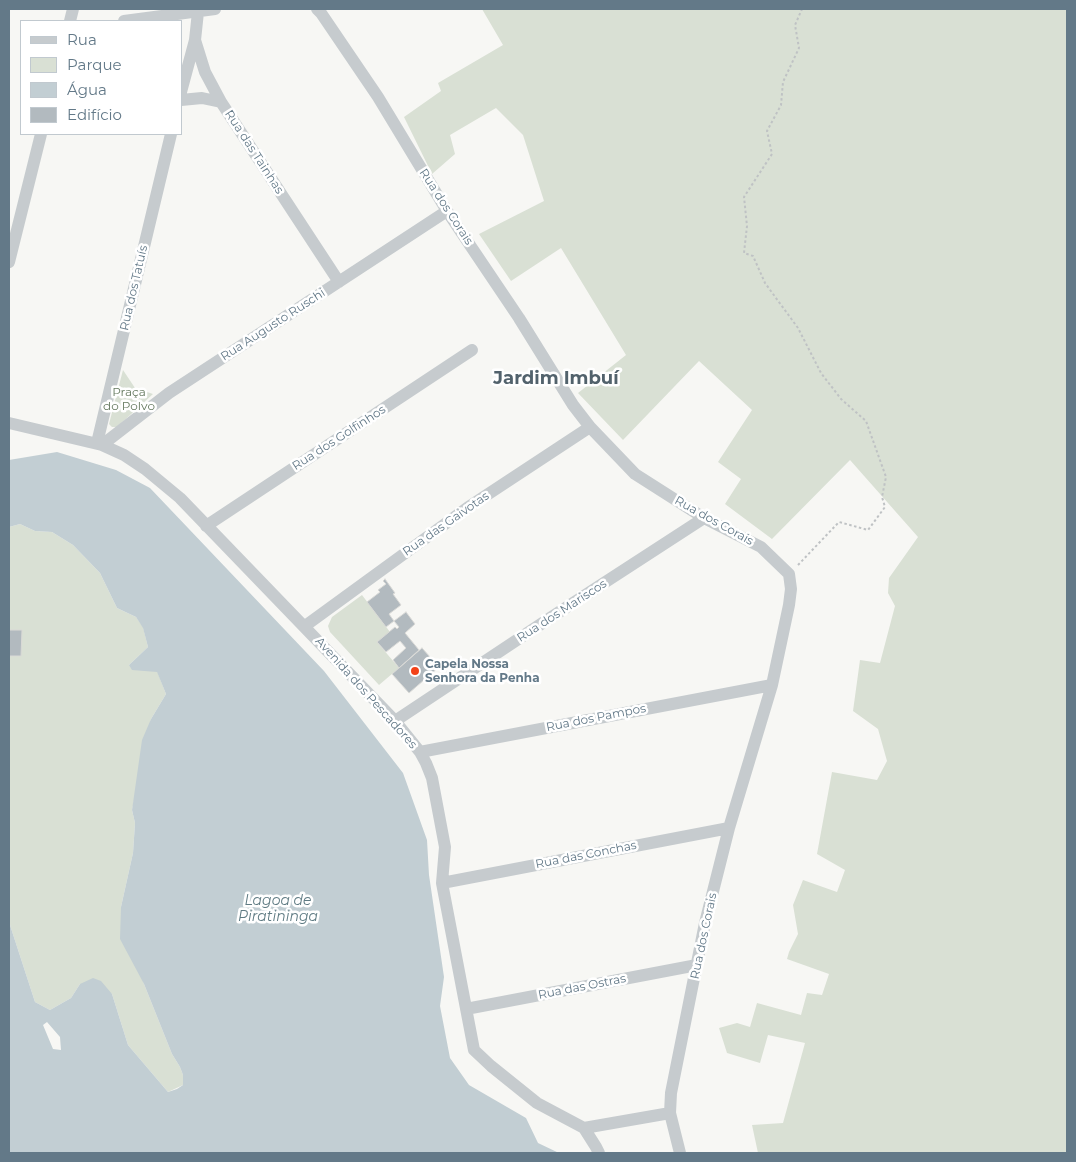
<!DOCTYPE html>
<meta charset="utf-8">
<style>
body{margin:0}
#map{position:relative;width:1076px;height:1162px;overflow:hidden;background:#f7f7f4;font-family:Montserrat,sans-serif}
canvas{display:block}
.frame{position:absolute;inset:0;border:10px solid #637988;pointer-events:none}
.legend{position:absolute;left:20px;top:20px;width:162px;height:115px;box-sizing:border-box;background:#fff;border:1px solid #c1c9cf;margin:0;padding:6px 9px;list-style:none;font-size:15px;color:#637988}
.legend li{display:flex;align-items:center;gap:10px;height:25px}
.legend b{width:25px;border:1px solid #c1c9cf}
</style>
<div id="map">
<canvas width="1076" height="1162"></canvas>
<div class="frame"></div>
<ul class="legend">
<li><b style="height:6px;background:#c6cbce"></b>Rua</li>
<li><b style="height:14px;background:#d9e0d4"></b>Parque</li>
<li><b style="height:14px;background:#c2ced3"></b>Água</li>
<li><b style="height:14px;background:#b2babf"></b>Edifício</li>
</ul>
</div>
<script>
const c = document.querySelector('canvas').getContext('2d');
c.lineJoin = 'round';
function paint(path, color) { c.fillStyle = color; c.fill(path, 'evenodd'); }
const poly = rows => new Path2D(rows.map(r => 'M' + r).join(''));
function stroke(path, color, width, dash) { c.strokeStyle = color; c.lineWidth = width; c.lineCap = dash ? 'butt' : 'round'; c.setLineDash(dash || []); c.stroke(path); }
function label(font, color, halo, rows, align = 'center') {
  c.font = font + ' Montserrat,sans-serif'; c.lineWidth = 5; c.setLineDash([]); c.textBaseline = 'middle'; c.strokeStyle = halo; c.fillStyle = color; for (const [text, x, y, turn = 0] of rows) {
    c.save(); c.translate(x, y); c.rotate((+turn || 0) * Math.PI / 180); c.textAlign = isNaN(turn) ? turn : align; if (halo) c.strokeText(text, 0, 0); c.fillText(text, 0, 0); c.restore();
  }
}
const green = poly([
 [482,9,1067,9,1067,1153,758,1153,752,1125,783,1123,805,1043,768,1035,760,1063,727,1053,719,1028,737,1023,750,1027,757,1003,801,1015,807,993,822,995,829,974,787,959,789,952,798,934,793,905,803,880,837,892,845,870,817,854,832,772,877,780,887,761,878,729,853,711,860,660,880,663,895,606,888,593,889,578,918,537,850,460,772,539,725,504,741,479,718,462,752,410,699,361,623,440,578,393,626,355,561,248,511,281,479,234,544,201,523,135,496,108,450,135,455,154,432,174,404,117,441,91,438,83,503,45],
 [123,370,135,388,153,394,117,427,112,427,109,424],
 [20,524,35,531,52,532,73,545,100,573,117,608,136,617,143,627,148,647,129,665,157,671,166,694,151,719,132,810,135,823,133,853,121,907,144,984,172,1054,180,1067,183,1075,183,1085,168,1092,128,1045,112,994,80,984,71,998,50,1010,35,1002,9,922,9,527],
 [362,595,390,632,377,642,399,668,379,685,330,632,328,626,332,617]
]);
const water = poly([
 [57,452,116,470,150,488,324,671,403,773,427,840,429,875,444,977,440,1006,450,1058,469,1085,526,1118,538,1143,559,1153,9,1153,9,922,35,1002,50,1010,71,998,80,984,93,978,101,981,112,994,128,1045,168,1092,177,1089,183,1085,183,1075,180,1067,172,1054,144,984,120,939,121,907,133,853,135,823,132,810,142,740,151,719,166,694,157,672,132,670,129,665,148,647,143,628,136,617,117,608,100,573,73,545,52,532,35,531,20,524,9,527,9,460],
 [47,1022,60,1037,61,1050,53,1049,43,1025]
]);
const building = poly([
 [385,579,395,593,393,594,401,605,389,614,394,621,386,627,367,602,380,592,378,590,386,584,383,581,385,579],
 [406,612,415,624,405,633,419,650,399,668,393,660,406,648,400,641,386,652,377,642,395,627,397,629,399,627,394,621,406,612],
 [9,630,22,630,21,656,9,656,9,630],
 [422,648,439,667,409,693,392,674,422,648]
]);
const path = poly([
 [798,565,839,522,868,530,885,507,882,497,886,477,866,421,841,399,821,373,798,328,765,283,753,256,744,253,747,226,744,197,772,154,767,131,781,105,783,82,799,48,795,25,802,9]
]);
const minor = poly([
 [317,9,321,13,378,97,447,211,519,318,573,405,590,427,635,474,704,518,761,547,789,574,791,589,789,605,772,685,729,828,705,923,671,1093,670,1113,680,1153],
 [198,12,195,40,205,72,221,102,339,282],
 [70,21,73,9],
 [124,21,215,9],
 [181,92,195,40],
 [181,100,202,98,221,102],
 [9,262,41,134],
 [9,423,102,445,124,455,145,469,180,498,395,721,420,752,426,763,432,778,445,847,442,883,474,1050,491,1066,537,1103,584,1128,596,1147,599,1153],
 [97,443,171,134],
 [102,445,169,393,447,211],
 [206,526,472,350],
 [305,626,467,508,590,427],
 [395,721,550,618,704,518],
 [420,752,772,685],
 [442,883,729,828],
 [466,1009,697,965],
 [584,1128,670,1113]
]);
const markers = [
 [415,671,5,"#f34218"]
];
const streetNames = [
 ["Rua das Tainhas",254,152,57],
 ["Rua dos Corais",446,207,57],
 ["Rua dos Tatuís",134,288,-77],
 ["Rua Augusto Ruschi",273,325,-33],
 ["Rua dos Golfinhos",339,438,-33],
 ["Rua dos Corais",714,521,29],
 ["Rua das Gaivotas",446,524,-35],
 ["Rua dos Mariscos",562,611,-33],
 ["Avenida dos Pescadores",366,693,48],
 ["Rua dos Pampos",596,718,-11],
 ["Rua das Conchas",586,855,-11],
 ["Rua dos Corais",704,936,-78],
 ["Rua das Ostras",582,987,-11]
];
const parkNames = [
 ["Praça",129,392],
 ["do Polvo",129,406]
];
const poiNames = [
 ["Capela Nossa",425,664],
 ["Senhora da Penha",425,678]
];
const waterNames = [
 ["Lagoa de",278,901],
 ["Piratininga",278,917]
];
const districtNames = [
 ["Jardim Imbuí",556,379]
];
paint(green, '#d9e0d4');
paint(water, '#c2ced3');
paint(building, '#b2babf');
stroke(building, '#d9d9d6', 1);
stroke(path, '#bfc2c4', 2, [2.5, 2.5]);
stroke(minor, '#c6cbce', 12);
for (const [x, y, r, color] of markers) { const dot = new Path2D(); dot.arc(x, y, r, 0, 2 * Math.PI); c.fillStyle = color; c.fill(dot); stroke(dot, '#fff', 2); }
label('12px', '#637988', '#fff', streetNames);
label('12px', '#65795f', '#fff', parkNames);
label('bold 12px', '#637988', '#fff', poiNames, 'left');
label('italic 14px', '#5f7b83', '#fff', waterNames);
label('bold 18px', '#52626c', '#fff', districtNames);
</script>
